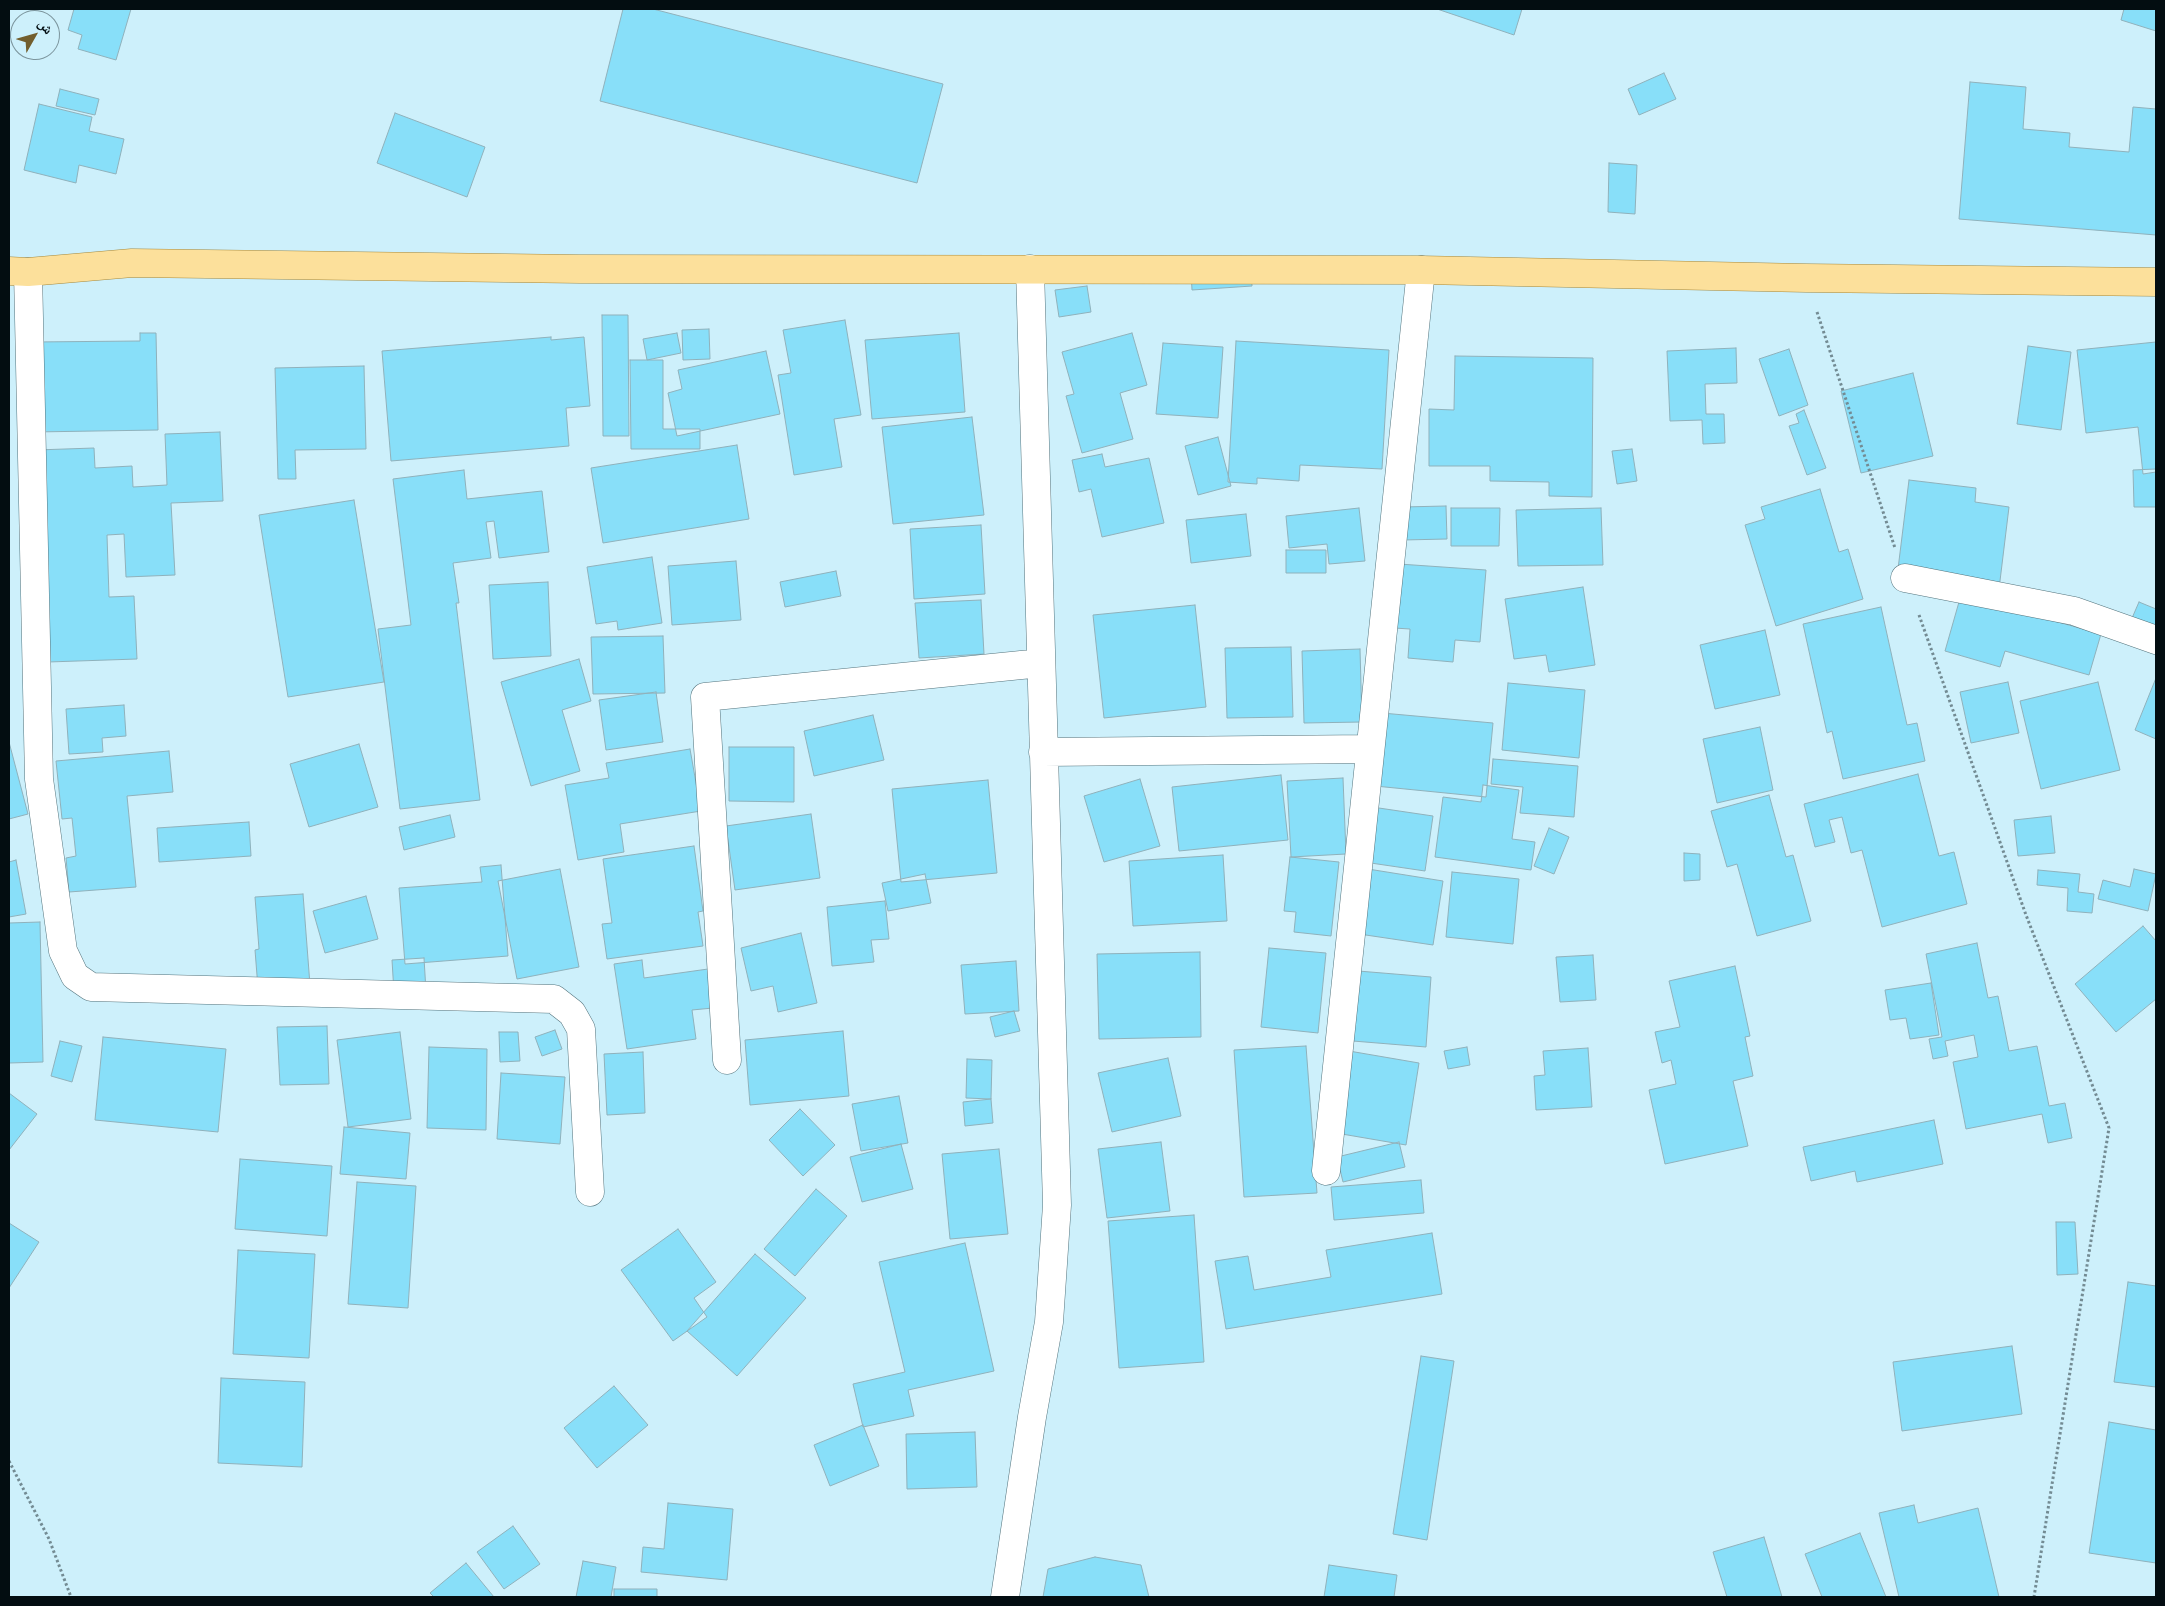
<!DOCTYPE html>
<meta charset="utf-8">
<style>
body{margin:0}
#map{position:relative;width:2165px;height:1606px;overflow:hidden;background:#cdf0fb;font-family:"PT Sans","Noto Naskh Arabic",sans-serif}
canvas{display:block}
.frame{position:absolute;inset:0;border:10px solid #030d11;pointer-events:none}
.north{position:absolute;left:10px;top:10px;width:50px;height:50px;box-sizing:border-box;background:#cdf0fb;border:1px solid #7c959d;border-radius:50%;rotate:52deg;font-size:14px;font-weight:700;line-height:20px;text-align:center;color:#030d11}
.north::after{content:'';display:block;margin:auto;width:18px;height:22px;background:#725e2d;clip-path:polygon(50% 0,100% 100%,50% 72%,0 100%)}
</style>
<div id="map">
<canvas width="2165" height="1606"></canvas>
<div class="frame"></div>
<div class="north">ش</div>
</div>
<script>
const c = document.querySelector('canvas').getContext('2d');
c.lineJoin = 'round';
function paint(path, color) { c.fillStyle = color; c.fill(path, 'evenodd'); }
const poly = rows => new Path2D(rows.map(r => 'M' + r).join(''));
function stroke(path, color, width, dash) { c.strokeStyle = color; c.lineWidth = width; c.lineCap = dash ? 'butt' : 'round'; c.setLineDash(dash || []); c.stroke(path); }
const building = poly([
 [74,9,131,9,116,60,78,49,82,35,68,30,74,9],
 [623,9,653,9,943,84,917,183,600,101,623,9],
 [1437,9,1522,9,1514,35,1437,9],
 [2124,9,2156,9,2156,31,2121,20,2124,9],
 [1664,73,1676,99,1639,115,1628,89,1664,73],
 [1970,82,2026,87,2023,129,2070,133,2069,147,2129,152,2133,107,2156,109,2156,235,1959,219,1970,82],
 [60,89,99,99,95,115,56,106,60,89],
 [39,104,92,117,89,131,124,139,116,174,79,165,76,183,24,170,39,104],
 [395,113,485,147,467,197,377,163,395,113],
 [1609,163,1637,165,1635,214,1608,212,1609,163],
 [1251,268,1252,286,1192,290,1191,272,1251,268],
 [1087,286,1091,312,1059,317,1055,290,1087,286],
 [602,315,628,315,629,436,603,436,602,315],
 [845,320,861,415,834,419,842,467,794,475,778,375,791,373,783,330,845,320],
 [709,329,710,359,683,360,682,330,709,329],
 [140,333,156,333,158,430,33,432,32,342,140,341,140,333],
 [677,333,681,353,647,360,643,339,677,333],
 [959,333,965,412,872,419,865,340,959,333],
 [1132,333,1147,385,1120,393,1133,439,1082,453,1066,396,1074,394,1062,352,1132,333],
 [551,337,551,340,584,337,590,406,566,408,569,446,391,461,382,351,551,337],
 [1236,341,1389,350,1382,469,1300,465,1299,481,1257,478,1257,484,1228,482,1236,341],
 [2156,342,2156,472,2143,474,2138,427,2086,433,2077,350,2156,342],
 [1163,343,1223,347,1218,418,1156,414,1163,343],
 [2028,346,2071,352,2061,430,2017,424,2028,346],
 [1736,348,1737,383,1705,384,1706,414,1724,414,1725,443,1703,444,1702,420,1670,421,1667,351,1736,348],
 [1789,349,1808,405,1779,416,1759,359,1789,349],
 [766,351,780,414,677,436,668,393,682,389,678,370,766,351],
 [1455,356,1593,358,1592,497,1549,496,1549,482,1490,481,1490,466,1429,466,1429,409,1454,410,1455,356],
 [630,360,663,360,663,429,700,429,700,449,631,449,630,360],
 [364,366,366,449,295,450,296,479,278,479,275,368,364,366],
 [1913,373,1933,456,1861,473,1841,391,1913,373],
 [1804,410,1826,468,1807,475,1789,426,1799,423,1796,414,1804,410],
 [972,417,984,515,893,524,882,427,972,417],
 [220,432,223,501,171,503,175,575,126,577,124,534,107,535,109,597,134,596,137,659,48,662,36,450,94,448,95,468,132,466,133,487,167,485,165,434,220,432],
 [1218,437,1231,486,1198,495,1185,446,1218,437],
 [737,445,749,519,603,543,591,468,737,445],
 [1632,449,1637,481,1617,484,1612,451,1632,449],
 [1102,454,1105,467,1149,458,1164,523,1102,537,1091,489,1079,492,1072,460,1102,454],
 [2156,469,2156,507,2134,507,2133,470,2156,469],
 [464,470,467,499,542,491,549,552,499,558,494,521,486,522,491,558,453,563,459,603,456,603,480,800,400,809,378,629,411,625,393,479,464,470],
 [1909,480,1976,488,1975,502,2009,507,1999,589,1897,577,1909,480],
 [1820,489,1839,552,1848,549,1863,599,1776,626,1745,525,1765,519,1761,507,1820,489],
 [354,500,384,682,288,697,259,515,354,500],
 [1446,506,1447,539,1403,540,1402,507,1446,506],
 [1359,508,1365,561,1329,564,1327,544,1289,548,1286,516,1359,508],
 [1451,508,1500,508,1499,546,1451,546,1451,508],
 [1601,508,1603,565,1518,566,1516,510,1601,508],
 [1246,514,1251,556,1191,563,1186,520,1246,514],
 [981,525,985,594,914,599,910,529,981,525],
 [1286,550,1326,550,1326,573,1286,573,1286,550],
 [652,557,662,623,618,630,617,621,596,624,587,567,652,557],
 [736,561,741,620,672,625,668,566,736,561],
 [1399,564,1486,570,1480,642,1455,640,1453,662,1408,658,1410,629,1394,628,1399,564],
 [836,571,841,596,785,607,780,582,836,571],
 [548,582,551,656,493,659,489,585,548,582],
 [1583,587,1595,665,1549,672,1546,655,1514,659,1505,599,1583,587],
 [1961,595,2101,634,2089,675,2005,651,2000,667,1945,651,1961,595],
 [981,600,984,654,919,658,915,603,981,600],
 [2139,602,2156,609,2156,627,2129,625,2139,602],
 [1195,605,1206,707,1104,718,1093,615,1195,605],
 [1881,607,1907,725,1917,723,1925,761,1843,779,1832,731,1827,733,1803,624,1881,607],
 [1765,630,1780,695,1715,709,1700,645,1765,630],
 [663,636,665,693,593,694,591,637,663,636],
 [1291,647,1293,717,1227,718,1225,648,1291,647],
 [1360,649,1362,722,1304,723,1302,651,1360,649],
 [579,659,591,701,562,710,580,771,531,786,501,682,579,659],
 [2156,678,2156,739,2135,730,2156,678],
 [2008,682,2019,733,1971,743,1960,692,2008,682],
 [2098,682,2120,770,2041,789,2020,701,2098,682],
 [1508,683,1585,690,1579,758,1502,750,1508,683],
 [656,692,663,742,606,750,599,700,656,692],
 [124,705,126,736,102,738,103,752,69,754,66,709,124,705],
 [1382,713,1493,723,1486,797,1375,786,1382,713],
 [873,715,884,760,814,776,804,731,873,715],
 [1760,727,1773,790,1717,803,1703,739,1760,727],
 [9,742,28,814,9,819,9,742],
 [359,744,378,807,309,827,290,764,359,744],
 [729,747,794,747,794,802,729,801,729,747],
 [690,749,701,811,620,824,624,852,578,860,565,785,609,778,606,763,690,749],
 [169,751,173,792,127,796,136,887,69,892,66,858,76,856,72,818,62,819,56,761,169,751],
 [1493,759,1578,766,1574,817,1520,813,1523,787,1491,784,1493,759],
 [1918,774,1939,856,1954,852,1967,904,1882,927,1862,850,1851,853,1842,817,1829,820,1835,842,1815,847,1804,804,1918,774],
 [1281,775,1288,840,1179,851,1172,787,1281,775],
 [1343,778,1346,854,1291,857,1287,781,1343,778],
 [1140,779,1160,846,1104,862,1084,796,1140,779],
 [988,780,997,873,901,882,892,789,988,780],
 [1483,785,1519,790,1512,839,1535,842,1531,870,1435,857,1443,797,1481,802,1483,785],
 [1769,795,1786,857,1793,855,1811,921,1757,936,1737,864,1727,867,1711,811,1769,795],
 [1372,807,1433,816,1425,871,1364,862,1372,807],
 [811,814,820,878,735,890,726,826,811,814],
 [450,815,455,837,404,850,399,827,450,815],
 [2051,816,2055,853,2018,856,2014,820,2051,816],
 [249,822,251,856,159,862,157,828,249,822],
 [1549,828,1569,837,1554,874,1534,866,1549,828],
 [694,846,703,911,698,912,703,946,607,959,602,924,612,923,603,859,694,846],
 [1684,853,1700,854,1700,880,1684,881,1684,853],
 [1223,855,1227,921,1133,926,1129,861,1223,855],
 [1290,857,1339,862,1331,936,1294,932,1296,912,1284,911,1290,857],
 [16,860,26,914,9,917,9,862,16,860],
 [501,865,508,956,405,964,399,888,482,882,480,867,501,865],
 [560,869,579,967,517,979,498,881,560,869],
 [1368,869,1443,881,1433,945,1359,934,1368,869],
 [2134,869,2156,874,2148,911,2098,899,2103,880,2130,887,2134,869],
 [2038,870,2080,874,2078,892,2094,894,2092,913,2067,911,2068,888,2037,885,2038,870],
 [1452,872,1519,879,1513,944,1446,937,1452,872],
 [925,874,931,903,888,911,882,883,925,874],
 [303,894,310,985,258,988,255,950,259,949,255,897,303,894],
 [366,896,378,939,325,953,313,911,366,896],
 [885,901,889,939,871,940,874,962,832,966,827,907,885,901],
 [40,922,43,1062,9,1063,9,923,40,922],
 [2143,926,2156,941,2156,999,2116,1032,2075,984,2143,926],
 [801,933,817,1003,778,1012,773,986,751,991,741,948,801,933],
 [1977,943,1988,998,1998,996,2009,1051,2037,1046,2049,1106,2065,1103,2072,1138,2048,1143,2042,1114,1966,1129,1953,1062,1978,1057,1974,1035,1945,1041,1948,1056,1933,1059,1929,1039,1942,1037,1926,954,1977,943],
 [1269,948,1326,953,1318,1033,1261,1027,1269,948],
 [1200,952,1201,1037,1099,1039,1097,954,1200,952],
 [1593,955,1596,1000,1560,1002,1556,957,1593,955],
 [424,958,426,991,394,993,392,960,424,958],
 [642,960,644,978,708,969,713,1008,692,1010,696,1039,627,1049,614,964,642,960],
 [1016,961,1019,1011,965,1014,961,965,1016,961],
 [1735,966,1750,1036,1745,1037,1753,1076,1733,1081,1748,1146,1665,1164,1649,1090,1676,1084,1671,1060,1662,1063,1655,1032,1680,1027,1669,981,1735,966],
 [1358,971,1431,977,1426,1047,1353,1041,1358,971],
 [1931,983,1939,1035,1910,1039,1906,1018,1890,1020,1885,990,1931,983],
 [1014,1011,1020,1031,995,1037,990,1017,1014,1011],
 [327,1026,329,1084,280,1085,277,1027,327,1026],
 [555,1030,562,1049,542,1056,535,1037,555,1030],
 [843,1031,849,1096,750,1105,745,1040,843,1031],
 [400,1032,411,1119,348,1127,337,1040,400,1032],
 [499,1032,518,1032,520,1061,500,1062,499,1032],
 [103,1037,226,1049,218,1132,95,1120,103,1037],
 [60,1041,82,1046,72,1082,51,1076,60,1041],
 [1306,1046,1317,1193,1244,1197,1234,1050,1306,1046],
 [429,1047,487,1049,486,1130,427,1128,429,1047],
 [1467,1047,1470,1065,1448,1069,1444,1051,1467,1047],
 [1588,1048,1592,1107,1536,1110,1534,1076,1545,1075,1543,1051,1588,1048],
 [1349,1051,1419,1063,1406,1145,1336,1133,1349,1051],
 [643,1052,645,1113,607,1115,604,1054,643,1052],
 [1168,1058,1181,1116,1112,1132,1098,1073,1168,1058],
 [967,1059,992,1060,991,1099,966,1098,967,1059],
 [501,1073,565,1077,560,1144,497,1139,501,1073],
 [9,1093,37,1114,9,1150,9,1093],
 [899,1096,908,1143,861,1151,852,1104,899,1096],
 [991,1099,993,1123,965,1126,963,1102,991,1099],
 [800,1109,835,1145,803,1176,769,1140,800,1109],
 [1934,1120,1943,1164,1857,1182,1855,1171,1811,1181,1803,1147,1934,1120],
 [344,1127,410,1133,406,1179,340,1174,344,1127],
 [1161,1142,1170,1211,1107,1218,1098,1149,1161,1142],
 [1399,1142,1405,1167,1343,1182,1337,1157,1399,1142],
 [901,1144,913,1189,862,1202,850,1157,901,1144],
 [999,1149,1008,1234,950,1239,942,1154,999,1149],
 [240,1159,332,1166,327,1236,235,1229,240,1159],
 [1421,1180,1424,1213,1334,1220,1331,1187,1421,1180],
 [357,1182,416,1186,408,1308,348,1304,357,1182],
 [816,1189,847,1216,795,1276,764,1249,816,1189],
 [1194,1215,1204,1362,1119,1368,1108,1221,1194,1215],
 [2056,1222,2075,1222,2078,1274,2057,1275,2056,1222],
 [9,1223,39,1242,9,1288,9,1223],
 [678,1229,716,1282,694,1298,707,1317,673,1341,621,1270,678,1229],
 [1432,1233,1442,1294,1226,1329,1215,1261,1248,1256,1254,1290,1331,1277,1326,1250,1432,1233],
 [965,1243,994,1371,908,1390,914,1416,863,1427,853,1384,905,1372,879,1262,965,1243],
 [238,1250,315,1254,309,1358,233,1354,238,1250],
 [755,1254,806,1298,737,1376,687,1331,755,1254],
 [2128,1282,2156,1286,2156,1387,2114,1382,2128,1282],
 [2012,1346,2022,1414,1902,1431,1893,1362,2012,1346],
 [1421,1356,1454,1361,1427,1540,1393,1534,1421,1356],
 [221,1378,305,1382,302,1467,218,1463,221,1378],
 [614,1386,648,1425,597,1468,564,1428,614,1386],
 [2109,1422,2156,1430,2156,1563,2089,1553,2109,1422],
 [863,1425,879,1466,830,1486,814,1445,863,1425],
 [975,1432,977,1487,907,1489,906,1434,975,1432],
 [668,1503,733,1509,727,1580,641,1572,643,1547,664,1549,668,1503],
 [1914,1505,1918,1523,1978,1508,1999,1597,1899,1597,1879,1513,1914,1505],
 [513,1526,540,1564,504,1589,477,1552,513,1526],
 [1860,1533,1886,1597,1822,1597,1805,1554,1860,1533],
 [1764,1537,1782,1597,1727,1597,1713,1552,1764,1537],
 [1095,1557,1141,1565,1149,1597,1043,1597,1048,1569,1095,1557],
 [583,1561,616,1567,611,1597,576,1597,583,1561],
 [466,1563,494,1597,434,1597,430,1593,466,1563],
 [1329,1565,1397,1575,1394,1597,1324,1597,1329,1565],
 [614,1589,657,1589,657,1597,614,1597,614,1589]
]);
const path = poly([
 [1817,312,1895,548],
 [1919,615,2026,915,2109,1128,2034,1597],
 [9,1461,49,1539,71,1597]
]);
const minor = poly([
 [28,272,39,779,63,951,75,976,91,987,554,999,572,1013,581,1029,590,1192],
 [1905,578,2074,611,2156,640],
 [1043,752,1370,749],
 [727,1060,705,697,1041,663],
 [1326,1171,1421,270],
 [1005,1597,1032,1417,1049,1322,1057,1205,1030,269]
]);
const major = poly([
 [9,271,28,272,132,263,580,269,1421,270,1806,278,2156,282]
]);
paint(building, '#88dff9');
stroke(building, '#8fb1bb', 1);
stroke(minor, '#54747d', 29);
stroke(major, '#a4893f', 29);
stroke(path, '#738b93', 3, [2.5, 2.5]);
stroke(minor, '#fff', 28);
stroke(major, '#fce09b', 28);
</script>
